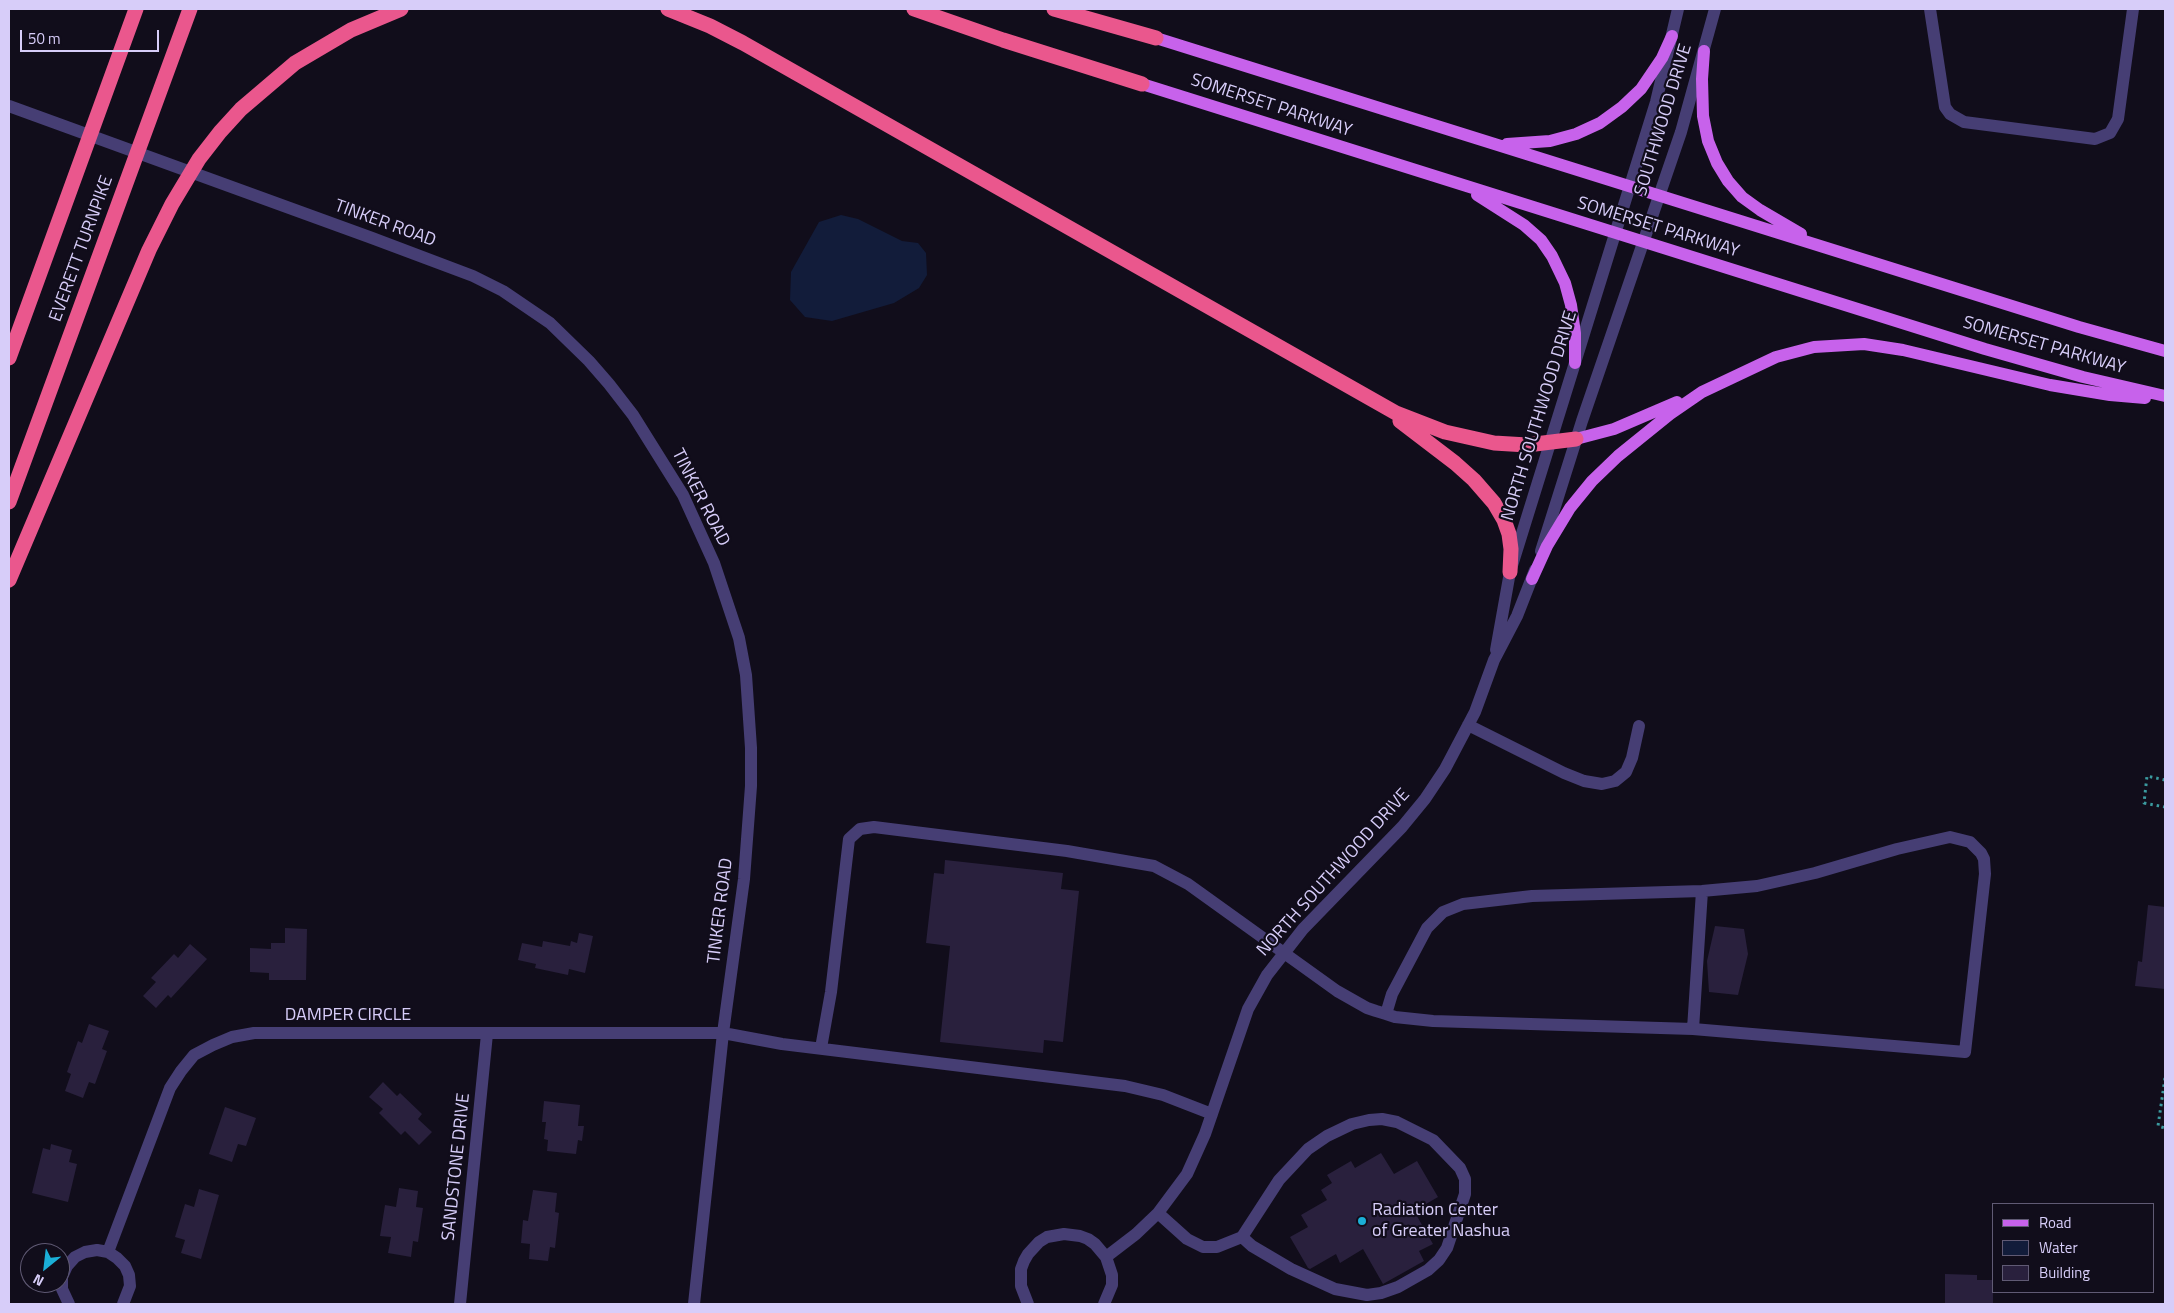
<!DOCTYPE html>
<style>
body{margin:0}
#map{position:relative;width:2174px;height:1313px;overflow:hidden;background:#110d1b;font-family:"Titillium Web",sans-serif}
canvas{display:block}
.frame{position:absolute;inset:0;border:10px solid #d7cdf9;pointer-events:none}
.legend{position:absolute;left:1992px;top:1203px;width:162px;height:90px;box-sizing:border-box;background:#110d1b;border:1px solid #605a74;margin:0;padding:6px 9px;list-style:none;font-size:15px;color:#d7cdf9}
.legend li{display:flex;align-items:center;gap:10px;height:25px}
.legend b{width:25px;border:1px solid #605a74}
.north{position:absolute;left:20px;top:1243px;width:50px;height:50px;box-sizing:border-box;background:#110d1b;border:1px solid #605a74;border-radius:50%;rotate:209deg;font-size:14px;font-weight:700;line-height:20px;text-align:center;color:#d7cdf9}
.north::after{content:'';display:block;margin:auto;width:18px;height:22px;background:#1bafd7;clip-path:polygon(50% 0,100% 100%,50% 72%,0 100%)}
.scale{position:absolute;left:20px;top:30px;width:139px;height:22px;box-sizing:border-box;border:2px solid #d7cdf9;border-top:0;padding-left:6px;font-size:15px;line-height:18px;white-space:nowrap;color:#d7cdf9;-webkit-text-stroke:4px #110d1b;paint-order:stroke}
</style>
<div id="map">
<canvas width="2174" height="1313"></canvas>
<div class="frame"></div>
<ul class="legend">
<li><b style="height:6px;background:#c762eb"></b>Road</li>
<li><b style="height:14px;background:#121c3a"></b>Water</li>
<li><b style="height:14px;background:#29203d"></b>Building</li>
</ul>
<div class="north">N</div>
<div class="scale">50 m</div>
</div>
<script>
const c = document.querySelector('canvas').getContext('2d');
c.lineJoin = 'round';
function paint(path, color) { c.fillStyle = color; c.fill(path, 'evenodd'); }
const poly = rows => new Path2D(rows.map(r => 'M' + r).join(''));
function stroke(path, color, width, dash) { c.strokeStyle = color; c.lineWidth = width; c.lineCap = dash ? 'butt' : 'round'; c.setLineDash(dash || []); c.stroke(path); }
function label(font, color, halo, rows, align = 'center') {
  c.font = font + ' "Titillium Web",sans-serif'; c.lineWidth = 4.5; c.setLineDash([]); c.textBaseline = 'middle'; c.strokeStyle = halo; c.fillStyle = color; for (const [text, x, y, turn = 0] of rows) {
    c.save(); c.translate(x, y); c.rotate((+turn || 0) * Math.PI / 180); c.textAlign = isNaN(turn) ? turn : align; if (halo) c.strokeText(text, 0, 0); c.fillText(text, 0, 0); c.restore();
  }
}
const water = poly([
 [841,215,858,219,902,241,918,243,926,253,927,275,919,288,894,303,832,321,805,317,790,300,791,272,819,222]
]);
const building = poly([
 [945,860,1063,873,1061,889,1079,891,1063,1042,1044,1040,1043,1053,940,1042,950,946,926,943,934,873,944,874],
 [2148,905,2165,907,2165,989,2135,986,2138,961,2142,962],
 [1715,926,1744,929,1748,954,1738,995,1709,992,1707,961],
 [285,928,307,929,306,980,269,980,269,973,250,972,250,948,271,949,271,943,285,943],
 [579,933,593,936,585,973,569,969,568,975,535,968,536,964,518,960,522,943,542,947,543,941,570,946,571,941,577,943],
 [190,944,207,959,171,998,168,995,156,1008,143,996,156,982,151,978,174,954,178,958],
 [89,1024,109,1031,102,1049,107,1051,95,1084,89,1082,83,1098,65,1091,71,1074,67,1072,78,1041,82,1043],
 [383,1082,397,1096,400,1093,422,1114,418,1119,432,1132,419,1145,405,1131,401,1135,379,1113,383,1109,369,1097],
 [544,1101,580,1105,578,1126,584,1126,582,1141,578,1140,576,1154,547,1151,548,1140,544,1139,546,1122,542,1122],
 [225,1107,256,1118,246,1146,238,1144,232,1162,209,1154],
 [51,1144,72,1150,69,1162,77,1164,68,1202,32,1193,43,1148,50,1150],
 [1381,1153,1394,1174,1417,1161,1438,1197,1414,1211,1433,1244,1419,1251,1424,1261,1383,1284,1363,1249,1340,1263,1336,1254,1310,1269,1308,1268,1290,1237,1308,1227,1301,1215,1327,1200,1321,1190,1332,1183,1327,1175,1351,1161,1355,1168],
 [399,1188,418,1191,416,1207,423,1208,418,1242,413,1241,411,1257,388,1253,391,1237,380,1236,385,1205,396,1207],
 [199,1189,219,1195,201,1259,181,1253,185,1240,175,1237,185,1204,194,1207],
 [533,1190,557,1193,555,1212,559,1213,555,1248,550,1247,548,1261,529,1259,530,1244,521,1243,523,1220,528,1221],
 [1945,1274,1977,1275,1977,1280,1993,1280,1993,1304,1945,1303]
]);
const path = poly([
 [2165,780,2147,776,2144,803,2165,807],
 [2165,1078,2158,1126,2165,1128]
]);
const minor = poly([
 [1930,9,1945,107,1950,114,1964,122,2095,139,2110,133,2118,119,2133,9],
 [9,106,372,238,473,276,503,291,550,323,589,361,609,384,633,415,683,495,714,563,739,638,746,675,751,748,751,786,744,879,723,1033,694,1304],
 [1541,551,1582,421,1681,132,1715,9],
 [1496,650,1510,572,1656,102,1678,9],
 [1468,725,1564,773,1584,781,1602,784,1615,781,1626,772,1632,758,1639,726],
 [1693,1029,1702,891],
 [821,1048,831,992,849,839,860,829,874,827,1067,851,1154,866,1188,884,1337,991,1367,1008,1376,1011,1386,1014,1395,1017,1433,1021,1693,1029,1965,1052,1985,874,1984,859,1981,853,1970,842,1950,837,1897,849,1815,873,1757,886,1702,891,1532,896,1463,904,1443,912,1427,928,1392,994,1386,1014],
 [1158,1213,1187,1239,1203,1247,1217,1247,1242,1237,1279,1180,1308,1149,1327,1136,1352,1124,1369,1120,1382,1119,1397,1122,1433,1140,1460,1168,1465,1179,1465,1194,1447,1248,1439,1260,1428,1270,1398,1287,1381,1293,1367,1295,1335,1289,1291,1269,1252,1246,1242,1237],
 [108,1252,170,1088,181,1071,194,1055,213,1045,232,1037,254,1033,723,1033,782,1044,1125,1086,1163,1095,1212,1114],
 [1106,1257,1136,1234,1158,1213,1187,1174,1205,1134,1248,1009,1267,975,1303,929,1402,827,1425,799,1445,769,1475,712,1494,660,1517,616,1535,570],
 [69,1304,62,1289,62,1277,67,1266,75,1257,85,1252,97,1250,108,1252,117,1258,125,1266,129,1275,130,1286,123,1304],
 [460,1304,487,1034],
 [1028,1304,1021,1286,1021,1269,1024,1261,1028,1254,1039,1242,1047,1237,1064,1234,1080,1236,1088,1239,1095,1244,1106,1257,1112,1275,1112,1285,1104,1304]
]);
const major = poly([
 [1156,38,2079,327,2165,351],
 [1704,51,1702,79,1703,116,1708,141,1717,163,1728,181,1742,197,1760,210,1801,234],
 [1142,84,1985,349,2083,377,2165,396],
 [1507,144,1550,141,1576,134,1600,123,1622,107,1641,89,1662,58,1672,36],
 [1477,195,1524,225,1541,240,1552,256,1565,283,1571,305,1575,333,1575,363],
 [1576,439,1614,429,1677,402],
 [1532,579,1547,546,1570,508,1592,481,1618,456,1670,414,1702,392,1776,357,1814,347,1864,344,1903,350,2050,385,2110,395,2145,398]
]);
const highway = poly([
 [668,9,710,26,743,43,1396,413,1445,432,1494,443,1527,445,1576,439],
 [914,9,1003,40,1142,84],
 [1054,9,1156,38],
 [9,358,136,9],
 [1400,421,1455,463,1474,480,1494,503,1504,520,1509,534,1511,549,1510,572],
 [9,502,190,9],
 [9,580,149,250,172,204,199,159,220,132,241,109,295,63,351,30,401,9]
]);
const markers = [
 [1362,1221,5,"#1bafd7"]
];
const streetNames = [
 ["SOMERSET PARKWAY",1271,106,18],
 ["SOUTHWOOD DRIVE",1664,120,-73],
 ["TINKER ROAD",385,224,20],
 ["SOMERSET PARKWAY",1658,228,17],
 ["EVERETT TURNPIKE",82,249,-70],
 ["SOMERSET PARKWAY",2044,346,16],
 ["NORTH SOUTHWOOD DRIVE",1540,416,-73],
 ["TINKER ROAD",700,498,63],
 ["NORTH SOUTHWOOD DRIVE",1334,873,-48],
 ["TINKER ROAD",721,911,-83],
 ["DAMPER CIRCLE",348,1016],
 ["SANDSTONE DRIVE",457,1167,-84]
];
const poiNames = [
 ["Radiation Center",1372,1211],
 ["of Greater Nashua",1372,1232]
];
paint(water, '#121c3a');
paint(building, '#29203d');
stroke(path, '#3b9a9f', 3, [2.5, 4]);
stroke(minor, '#463e74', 12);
stroke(major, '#c762eb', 12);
stroke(highway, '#ea578d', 15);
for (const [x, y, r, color] of markers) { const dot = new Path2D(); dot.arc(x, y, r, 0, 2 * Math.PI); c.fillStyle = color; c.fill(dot); stroke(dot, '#110d1b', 2); }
label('18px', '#d7cdf9', '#110d1b', streetNames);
label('18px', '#d7cdf9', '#110d1b', poiNames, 'left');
</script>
